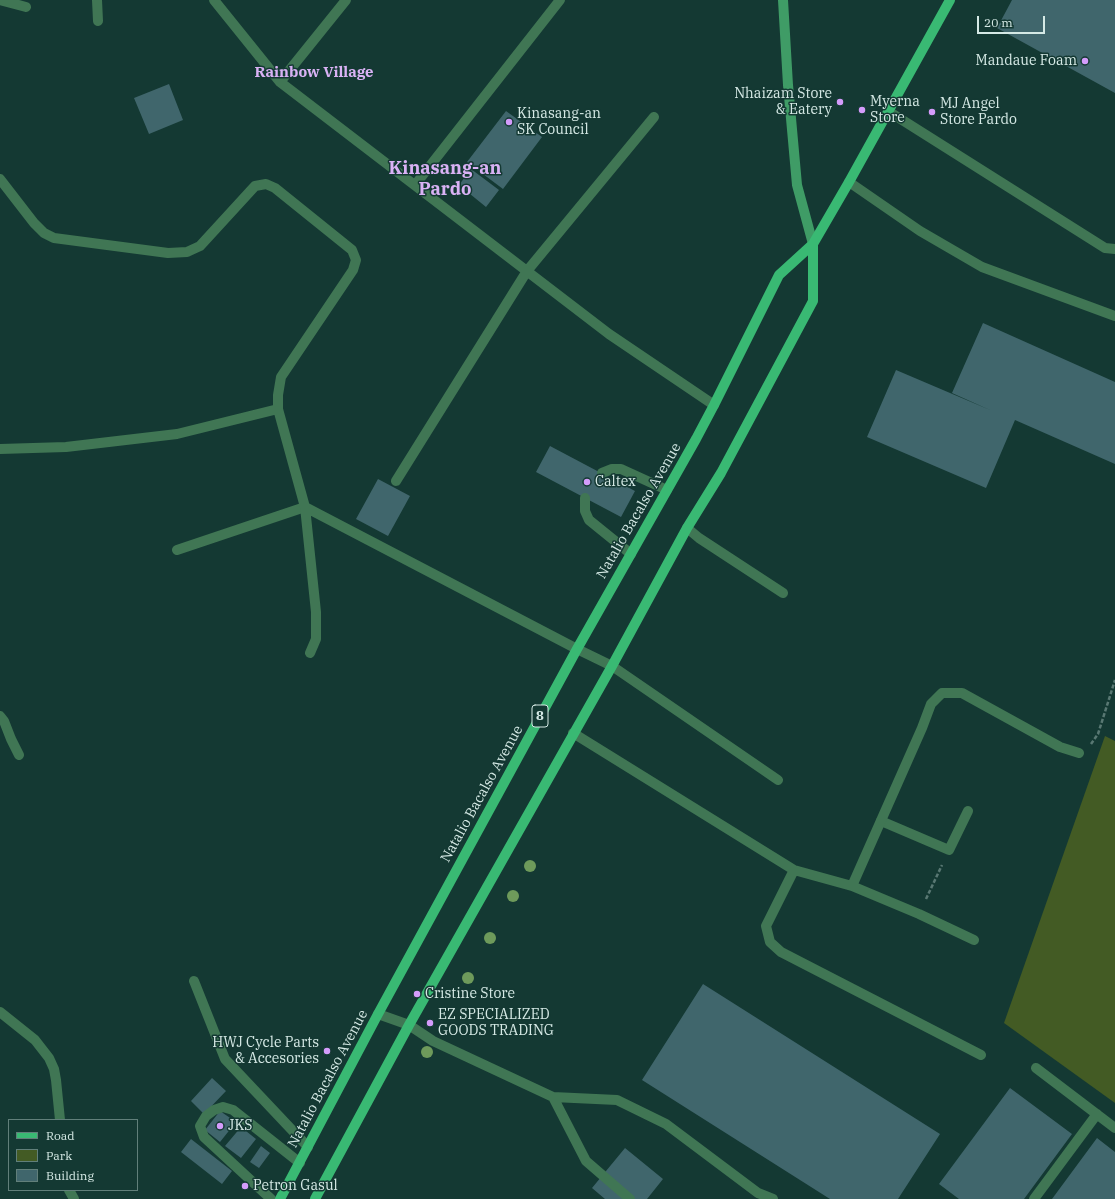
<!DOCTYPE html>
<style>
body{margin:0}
#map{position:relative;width:1115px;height:1199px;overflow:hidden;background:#143933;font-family:"IBM Plex Serif",serif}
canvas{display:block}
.legend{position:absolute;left:8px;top:1119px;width:130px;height:72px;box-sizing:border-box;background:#143933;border:1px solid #617f7a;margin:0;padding:5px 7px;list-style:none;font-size:12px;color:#d5e9e5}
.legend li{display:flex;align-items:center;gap:8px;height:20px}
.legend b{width:20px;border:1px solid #617f7a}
.scale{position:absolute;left:977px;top:16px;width:68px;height:18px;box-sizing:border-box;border:2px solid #d5e9e5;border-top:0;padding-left:5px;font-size:12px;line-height:14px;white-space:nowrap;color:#d5e9e5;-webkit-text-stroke:3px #143933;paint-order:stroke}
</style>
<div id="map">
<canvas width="1115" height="1199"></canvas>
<ul class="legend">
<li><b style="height:5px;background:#39b973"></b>Road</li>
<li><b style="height:11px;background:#435b24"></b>Park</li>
<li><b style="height:11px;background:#40666c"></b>Building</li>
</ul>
<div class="scale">20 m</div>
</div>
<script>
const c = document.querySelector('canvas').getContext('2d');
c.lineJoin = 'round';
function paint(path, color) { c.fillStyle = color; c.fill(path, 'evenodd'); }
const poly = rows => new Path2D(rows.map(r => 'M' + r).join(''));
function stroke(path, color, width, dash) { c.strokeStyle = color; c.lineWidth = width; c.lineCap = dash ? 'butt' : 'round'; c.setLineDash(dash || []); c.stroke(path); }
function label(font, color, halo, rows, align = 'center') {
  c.font = font + ' "IBM Plex Serif",serif'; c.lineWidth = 3; c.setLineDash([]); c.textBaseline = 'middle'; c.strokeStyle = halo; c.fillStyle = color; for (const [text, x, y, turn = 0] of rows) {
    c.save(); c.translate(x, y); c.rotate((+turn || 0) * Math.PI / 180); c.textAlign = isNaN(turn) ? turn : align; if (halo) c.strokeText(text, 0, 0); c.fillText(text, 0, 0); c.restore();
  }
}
const green = poly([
 [1105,736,1115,741,1115,1103,1004,1023]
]);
const building = poly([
 [1012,0,1115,0,1115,93,997,28],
 [169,84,183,120,149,134,134,98],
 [506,111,542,137,503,189,467,162],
 [471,169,499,190,486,207,459,185],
 [983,323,1115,382,1115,464,1015,420,986,488,867,437,896,370,990,410,952,393],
 [550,446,635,491,621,517,536,472],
 [378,479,410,496,388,536,356,519],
 [703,984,940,1134,898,1199,830,1199,642,1080],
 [212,1078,226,1091,204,1114,191,1101],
 [1010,1088,1072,1134,1024,1199,959,1199,939,1184],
 [220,1111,236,1122,220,1142,205,1130],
 [241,1127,256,1139,241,1158,225,1146],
 [1097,1138,1115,1152,1115,1199,1052,1199],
 [191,1139,232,1171,222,1184,181,1152],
 [261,1146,270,1153,259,1168,250,1162],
 [625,1148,663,1179,647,1199,605,1199,592,1188]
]);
const path = poly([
 [1091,744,1098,734,1115,680],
 [926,899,942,865]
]);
const lane = poly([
 [0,0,26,7],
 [602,473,612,469,621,469,667,490],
 [585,498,585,511,589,520,631,554],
 [687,528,699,538,783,593],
 [177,550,305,507],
 [612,666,778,780],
 [881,821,949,850,968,811],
 [194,981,225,1059,308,1147],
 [378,1014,409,1025,433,1041,553,1097,617,1100,666,1124,758,1193,773,1199],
 [1036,1068,1115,1128],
 [553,1097,586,1161,630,1199],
 [271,1199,204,1137,200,1126,206,1116,214,1110,223,1107,233,1110,300,1163],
 [1034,1199,1097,1114]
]);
const street = poly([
 [97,0,98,21],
 [214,0,280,82,609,334,714,405],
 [280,82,346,0],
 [888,111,1105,248,1115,249],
 [0,179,34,223,44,233,54,238,168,253,187,252,200,246,255,186,266,184,275,188,352,250,356,260,353,270,281,377,278,395,278,409,305,507,577,649,612,666],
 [849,182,920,231,982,267,1115,316],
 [415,185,560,0],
 [0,449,66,447,177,434,278,409],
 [396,481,527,271,654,117],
 [305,507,316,612,316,639,310,653],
 [0,716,4,721,11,739,19,755],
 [573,733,794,870,852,886,919,914,974,940],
 [794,870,766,926,770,942,781,952,981,1055],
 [852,886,922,728,931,704,942,693,962,693,1060,747,1079,753],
 [0,1012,35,1040,49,1058,54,1069,56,1080,60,1120],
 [69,1190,74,1199]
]);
const secondary = poly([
 [783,0,788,85,797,185,813,244]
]);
const primary = poly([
 [280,1199,378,1014,577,649,696,439,714,405,779,275,813,244,849,182,950,0],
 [315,1199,409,1025,612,666,687,528,721,473,813,301,813,244]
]);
const trees = [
 [530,866],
 [513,896],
 [490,938],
 [468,978],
 [427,1052]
];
const markers = [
 [1085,61,4,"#d49cfb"],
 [840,102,4,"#d49cfb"],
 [862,110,4,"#d49cfb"],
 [932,112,4,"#d49cfb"],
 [509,122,4,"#d49cfb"],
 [587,482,4,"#d49cfb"],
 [417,994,4,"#d49cfb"],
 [430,1023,4,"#d49cfb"],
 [327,1051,4,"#d49cfb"],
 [220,1126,4,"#d49cfb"],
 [245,1186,4,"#d49cfb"]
];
const shields = [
 [540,716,16]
];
const shieldNames = [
 ["8",540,716]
];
const poiNames = [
 ["Mandaue Foam",1077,61,"right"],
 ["Nhaizam Store",832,94,"right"],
 ["& Eatery",832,110,"right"],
 ["Myerna",870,102],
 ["Store",870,118],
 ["MJ Angel",940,104],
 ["Store Pardo",940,120],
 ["Kinasang-an",517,114],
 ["SK Council",517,130],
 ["Caltex",595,482],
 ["Cristine Store",425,994],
 ["EZ SPECIALIZED",438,1015],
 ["GOODS TRADING",438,1031],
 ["HWJ Cycle Parts",319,1043,"right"],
 ["& Accesories",319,1059,"right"],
 ["JKS",228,1126],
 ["Petron Gasul",253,1186]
];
const streetNames = [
 ["Natalio Bacalso Avenue",639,511,-60],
 ["Natalio Bacalso Avenue",482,794,-61],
 ["Natalio Bacalso Avenue",328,1079,-62]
];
const neighbourhoodNames = [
 ["Rainbow Village",314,73]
];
const districtNames = [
 ["Kinasang-an",445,169],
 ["Pardo",445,190]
];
paint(green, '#435b24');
paint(building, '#40666c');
stroke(path, '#597873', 2.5, [4, 2]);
stroke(lane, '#407654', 10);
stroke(street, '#407654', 10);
stroke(secondary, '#3f9c66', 10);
stroke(primary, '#39b973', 10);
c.fillStyle = '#6e9a5b';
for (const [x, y] of trees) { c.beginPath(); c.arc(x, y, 6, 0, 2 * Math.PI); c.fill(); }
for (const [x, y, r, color] of markers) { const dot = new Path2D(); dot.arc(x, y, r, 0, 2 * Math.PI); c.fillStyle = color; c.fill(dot); stroke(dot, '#143933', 1.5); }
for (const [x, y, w] of shields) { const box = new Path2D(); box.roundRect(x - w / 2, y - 11, w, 22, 3); c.fillStyle = '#143933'; c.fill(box); stroke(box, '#d5e9e5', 1); }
label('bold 13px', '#d5e9e5', null, shieldNames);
label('14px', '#d5e9e5', '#143933', poiNames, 'left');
label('14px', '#d5e9e5', '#143933', streetNames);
label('bold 15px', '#d9b2f5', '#143933', neighbourhoodNames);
label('bold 18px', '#d9b2f5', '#143933', districtNames);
</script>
